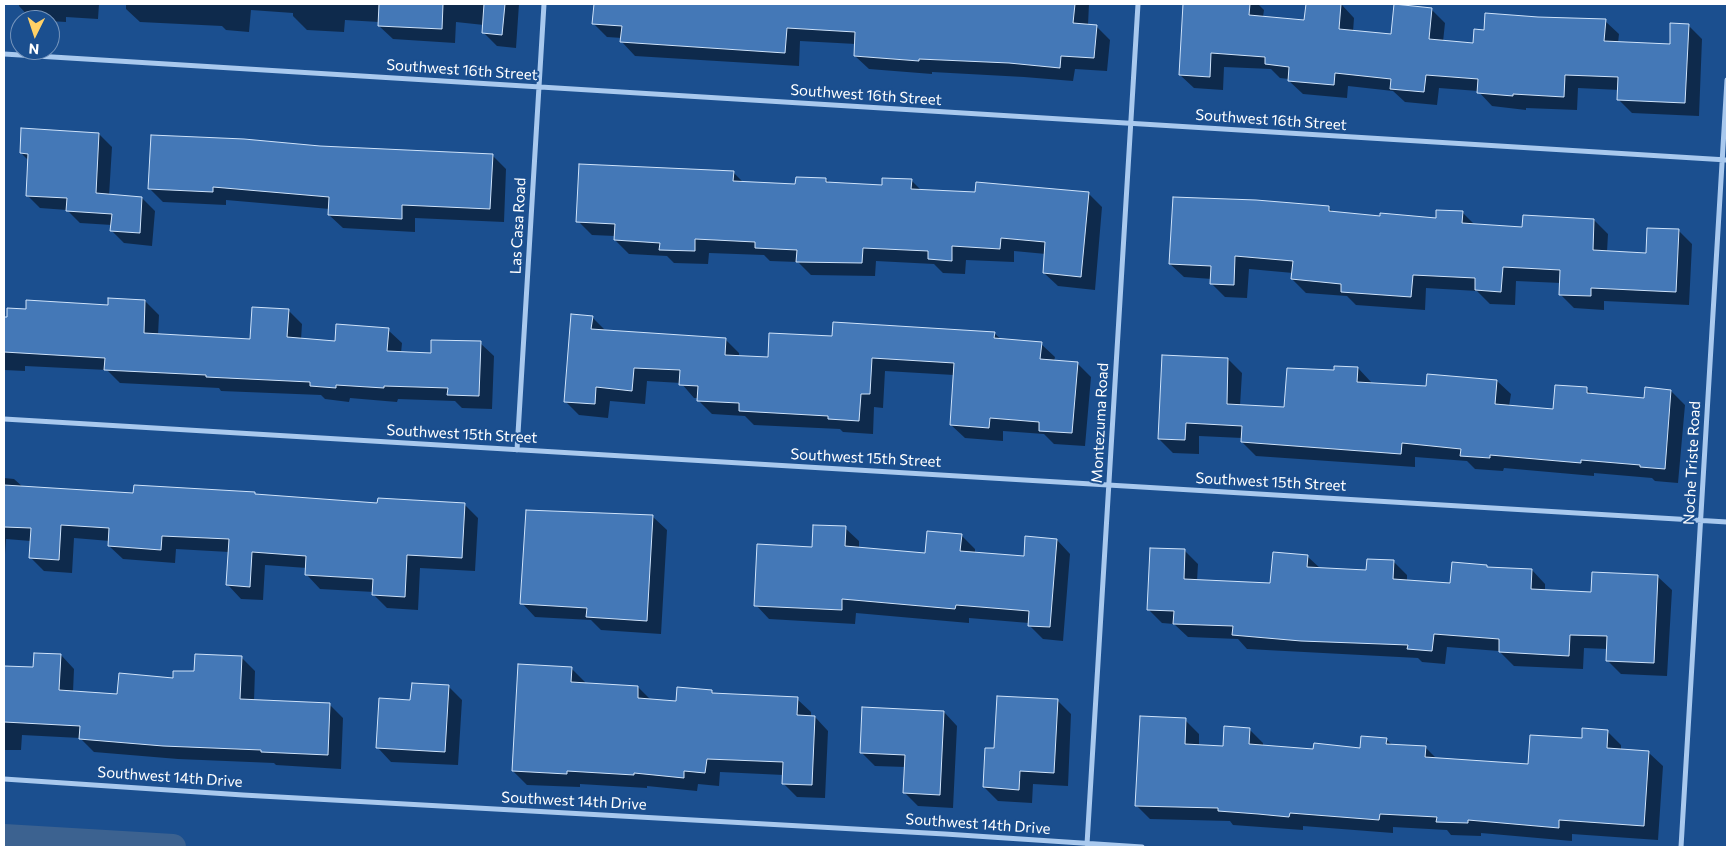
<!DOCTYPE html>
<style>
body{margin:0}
#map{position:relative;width:1731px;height:851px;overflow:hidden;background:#1b4f8f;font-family:Commissioner,sans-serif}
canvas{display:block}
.frame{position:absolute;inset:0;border:5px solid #fff;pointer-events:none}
.north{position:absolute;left:10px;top:10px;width:50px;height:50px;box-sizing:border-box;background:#1b4f8f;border:1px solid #7695bc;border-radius:50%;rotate:184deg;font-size:14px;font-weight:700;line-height:20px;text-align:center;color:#fff}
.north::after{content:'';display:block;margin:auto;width:18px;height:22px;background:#ffd166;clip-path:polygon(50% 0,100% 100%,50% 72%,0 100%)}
</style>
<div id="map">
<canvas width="1731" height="851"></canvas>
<div class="frame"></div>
<div class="north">N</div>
</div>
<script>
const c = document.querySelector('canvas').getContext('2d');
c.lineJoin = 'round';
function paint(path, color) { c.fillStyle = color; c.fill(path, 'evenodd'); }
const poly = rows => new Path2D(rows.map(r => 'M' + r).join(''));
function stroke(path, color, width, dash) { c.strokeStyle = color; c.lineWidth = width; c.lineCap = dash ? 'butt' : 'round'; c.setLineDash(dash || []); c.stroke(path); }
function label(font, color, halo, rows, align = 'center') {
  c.font = font + ' Commissioner,sans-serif'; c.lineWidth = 4; c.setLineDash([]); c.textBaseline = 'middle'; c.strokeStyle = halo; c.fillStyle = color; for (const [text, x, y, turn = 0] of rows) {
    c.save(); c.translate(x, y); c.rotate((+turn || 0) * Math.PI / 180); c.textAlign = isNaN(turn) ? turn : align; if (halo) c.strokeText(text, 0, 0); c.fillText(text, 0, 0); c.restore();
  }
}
const shadow = poly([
 [19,4,99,4,98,19,66,17,66,22,32,20,19,6],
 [126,4,519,4,516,48,497,46,483,32,484,25,456,22,455,43,393,39,379,26,379,22,345,20,344,32,307,30,293,16,293,13,251,10,249,32,226,30,222,26,140,22,126,9],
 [595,4,1089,4,1088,25,1096,26,1110,40,1107,71,1075,69,1073,81,1024,77,932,72,932,74,869,69,855,56,856,44,800,41,799,66,635,56,622,42,622,38,607,37,593,23],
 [1184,4,1258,4,1264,10,1263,17,1305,21,1307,4,1341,4,1354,18,1353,32,1392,36,1431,9,1445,23,1443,42,1474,44,1485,31,1538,18,1605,21,1619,34,1618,43,1671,46,1688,25,1702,39,1699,116,1632,113,1618,99,1619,90,1578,88,1577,110,1526,108,1526,110,1492,106,1478,91,1439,88,1437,105,1405,102,1393,91,1348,86,1347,98,1303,94,1289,81,1289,79,1280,78,1271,69,1224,67,1223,90,1194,88,1180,75],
 [99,134,112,147,109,196,142,198,155,211,152,246,124,243,111,230,112,225,80,223,67,210,40,208,27,195,29,161,21,153],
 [320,147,493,156,506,169,504,222,415,218,415,232,343,228,329,215,330,209,226,200,226,205,163,202,149,188],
 [733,172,744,183,796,185,826,179,830,183,883,186,911,180,922,191,976,194,1088,193,1102,207,1095,290,1058,286,1044,273,1046,254,1014,251,1014,262,966,260,965,274,943,273,934,264,876,261,875,276,811,275,798,262,770,261,764,255,709,253,708,264,674,263,667,256,629,254,615,240,615,236,592,235,578,221],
 [1329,208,1334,213,1437,219,1462,212,1475,225,1523,228,1594,220,1608,234,1607,252,1648,254,1678,230,1692,244,1689,305,1604,301,1604,310,1574,308,1560,294,1561,283,1516,281,1515,305,1490,304,1477,291,1426,288,1425,310,1356,305,1347,296,1306,293,1292,279,1293,273,1249,269,1247,298,1225,297,1211,283,1212,279,1184,277,1170,264],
 [145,301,159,315,158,335,251,340,288,310,302,324,301,340,336,342,388,330,402,343,401,353,432,354,480,343,494,356,492,409,462,408,455,401,398,399,397,402,350,398,349,402,325,399,321,395,221,391,219,388,120,383,107,370,25,366,25,371,4,370,4,318,8,318,27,310,109,307],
 [592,317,606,331,725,339,739,353,739,357,769,358,833,338,994,333,1002,340,1041,344,1055,357,1054,361,1077,363,1091,377,1085,446,1054,444,1044,434,1003,431,1003,441,965,438,951,425,954,375,885,371,883,408,874,407,873,434,843,432,840,429,754,425,745,416,712,414,698,400,698,398,694,398,681,383,647,381,645,404,610,401,608,418,579,415,565,401],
 [1228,359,1242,373,1240,406,1285,408,1335,372,1358,368,1371,382,1371,384,1427,387,1497,381,1511,394,1509,406,1554,410,1587,389,1593,395,1645,399,1671,391,1685,405,1678,483,1655,481,1652,478,1594,473,1594,476,1504,468,1503,471,1475,469,1467,461,1415,457,1415,467,1256,456,1242,442,1242,438,1199,436,1199,454,1173,453,1159,439],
 [4,478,14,479,24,488,134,495,254,493,257,496,378,504,464,504,478,518,475,571,420,568,418,610,387,608,374,595,374,592,320,589,307,575,307,568,265,565,263,600,241,599,228,585,229,552,176,549,175,563,123,559,109,546,110,541,74,538,72,573,44,571,30,557,31,541,6,539,4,569],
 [653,517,667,530,661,634,601,630,591,620,535,617,522,603],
 [845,528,859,541,859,548,926,554,961,535,975,549,975,554,1025,558,1057,540,1070,554,1063,641,1043,639,1029,625,1029,623,969,618,969,623,856,613,855,624,769,619,756,605,813,549],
 [1184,550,1198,564,1197,581,1271,585,1307,556,1321,569,1367,572,1393,561,1407,575,1407,581,1451,585,1486,566,1489,568,1532,570,1545,584,1545,591,1592,593,1658,577,1672,590,1667,676,1621,674,1607,660,1608,649,1584,648,1583,669,1514,666,1499,651,1447,647,1445,664,1422,662,1418,658,1247,649,1238,639,1188,637,1174,624,1162,623,1148,609],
 [61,655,74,669,73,692,118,696,241,657,255,671,254,701,330,705,343,718,341,769,276,765,274,763,178,759,94,752,80,738,22,735,21,750,4,750,4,667,34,669],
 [571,668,585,682,585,684,638,687,651,700,677,702,712,691,715,695,797,699,811,712,811,717,815,717,828,731,825,798,797,797,783,783,784,775,720,772,719,786,698,784,697,791,647,786,647,788,580,784,580,787,527,785,513,771],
 [448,686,462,700,458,765,391,762,378,748,412,701],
 [1058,701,1071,714,1068,786,1033,784,1032,803,998,801,984,787,995,749],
 [944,712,957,726,953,808,918,806,904,792,906,767,875,766,861,752],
 [1185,720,1199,734,1199,746,1224,747,1249,729,1263,743,1263,746,1315,750,1361,749,1386,739,1392,745,1425,747,1437,759,1530,766,1583,740,1607,731,1621,745,1621,751,1649,753,1663,766,1658,840,1572,834,1572,841,1481,833,1481,836,1451,835,1447,830,1393,827,1393,833,1303,826,1303,830,1233,825,1230,821,1150,819,1136,805]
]);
const canal = poly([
 [4,837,173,847]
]);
const building = poly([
 [379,4,443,4,442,29,378,26,379,4],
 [484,4,505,4,502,35,482,33,484,4],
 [594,4,1075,4,1073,23,1097,25,1094,58,1061,56,1060,68,1009,63,919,59,919,61,854,56,855,32,787,28,785,53,620,42,622,26,592,24,594,4],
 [1183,4,1250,4,1249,15,1304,20,1306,4,1341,4,1339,29,1391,34,1394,4,1432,8,1429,39,1473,43,1474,29,1484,30,1485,13,1538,17,1606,19,1604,41,1670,44,1670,23,1689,24,1685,103,1617,100,1618,77,1565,75,1564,97,1513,94,1513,96,1477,93,1478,79,1426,75,1424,92,1390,89,1391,79,1335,73,1334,85,1288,81,1289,67,1265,64,1265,57,1211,53,1210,77,1179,75,1183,4],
 [21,128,99,133,96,193,142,197,140,233,110,231,112,214,66,211,67,198,26,196,28,154,20,153,21,128],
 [151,135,244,139,320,146,493,154,490,209,402,205,402,219,328,215,329,197,213,187,213,192,148,189,151,135],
 [579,164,734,171,733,181,795,184,796,177,826,178,826,182,882,185,882,178,912,179,911,189,975,192,976,182,1089,192,1081,277,1043,273,1045,242,1001,238,1000,249,952,246,952,261,928,259,928,251,863,248,862,263,796,262,797,250,755,248,755,242,695,239,695,251,659,250,660,243,614,240,615,224,576,222,579,164],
 [1173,197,1256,200,1329,206,1329,211,1380,216,1380,213,1436,218,1436,210,1463,211,1462,223,1522,227,1523,215,1594,219,1593,250,1646,253,1647,228,1679,229,1676,292,1591,288,1591,296,1559,295,1560,270,1503,267,1501,292,1475,290,1475,278,1413,275,1411,297,1341,292,1341,284,1291,279,1293,261,1235,256,1234,285,1210,284,1211,266,1169,264,1173,197],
 [108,298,145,300,144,333,250,339,252,307,289,309,287,337,335,341,336,324,389,328,387,351,431,353,431,340,481,341,479,396,447,395,448,388,384,386,384,388,336,385,336,388,310,386,310,382,206,377,206,375,104,370,105,358,4,352,4,317,7,317,7,308,26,309,26,300,108,305,108,298],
 [571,314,593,316,591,329,726,338,725,355,768,357,769,333,832,336,833,322,995,332,994,338,1042,342,1040,359,1078,362,1072,433,1039,431,1039,422,990,418,989,428,950,425,954,363,872,358,870,394,861,394,859,421,828,419,828,416,739,411,739,403,697,401,698,386,679,385,680,370,634,368,632,391,596,387,595,404,564,402,571,314],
 [1162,355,1228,358,1227,404,1284,407,1287,368,1334,370,1334,366,1358,367,1357,382,1426,386,1427,374,1497,380,1495,404,1553,409,1555,385,1587,387,1587,393,1644,398,1645,387,1671,390,1665,469,1640,467,1640,465,1581,460,1581,463,1490,455,1490,458,1460,456,1461,449,1402,443,1401,454,1241,442,1242,426,1186,423,1185,440,1158,439,1162,355],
 [4,485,133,493,134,485,255,492,255,494,377,503,378,498,465,503,462,558,407,555,405,597,372,595,373,579,305,575,306,556,252,552,250,587,226,585,229,539,162,536,161,550,108,546,109,528,61,525,59,560,29,558,31,528,4,527,4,485],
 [526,510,653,515,647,621,586,617,587,608,520,604,526,510],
 [813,525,846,526,845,546,925,553,927,531,962,534,960,551,1024,556,1025,536,1057,539,1050,627,1028,626,1029,611,956,605,955,609,842,599,842,610,754,606,757,544,812,547,813,525],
 [1150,548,1185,549,1184,579,1270,583,1273,552,1308,555,1307,567,1366,570,1367,559,1394,560,1393,579,1450,583,1452,562,1487,565,1487,567,1532,569,1531,589,1591,592,1592,572,1658,575,1654,663,1606,661,1607,636,1570,635,1569,656,1499,652,1499,639,1434,634,1432,651,1407,649,1408,645,1301,641,1232,635,1233,626,1173,624,1174,611,1147,610,1150,548],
 [34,653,61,654,59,690,117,694,119,673,173,678,173,671,194,671,195,654,242,656,240,699,330,703,328,755,261,752,261,750,163,746,79,739,80,726,4,722,4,666,33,667,34,653],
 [518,664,572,667,571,682,638,686,638,698,676,701,677,687,712,690,712,693,798,697,797,715,815,716,812,785,782,784,783,762,707,759,705,773,684,771,684,778,634,773,634,775,567,771,567,774,512,771,518,664],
 [412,683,449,685,445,752,376,748,379,698,410,700,412,683],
 [997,696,1058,699,1054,773,1020,771,1019,790,983,787,985,748,994,748,997,696],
 [862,707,944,711,940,795,903,793,905,755,860,753,862,707],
 [1140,716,1186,718,1185,744,1223,746,1224,726,1250,728,1249,744,1313,749,1314,743,1360,748,1361,736,1387,738,1386,744,1426,746,1425,757,1528,764,1530,735,1582,738,1582,728,1608,730,1607,748,1649,751,1644,826,1559,820,1559,828,1468,820,1468,823,1436,822,1437,817,1380,814,1379,820,1290,813,1289,817,1258,814,1218,811,1218,808,1135,806,1140,716]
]);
const minor = poly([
 [4,54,1727,160],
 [4,419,1727,522],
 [517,450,544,4],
 [4,779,243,795,945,834,1142,847],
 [1087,844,1138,4],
 [1681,847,1727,80]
]);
const streetNames = [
 ["Southwest 16th Street",462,70,4],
 ["Southwest 16th Street",866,95,4],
 ["Southwest 16th Street",1271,120,4],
 ["Las Casa Road",518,226,-87],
 ["Montezuma Road",1100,423,-87],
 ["Southwest 15th Street",462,434,3],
 ["Southwest 15th Street",866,458,3],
 ["Noche Triste Road",1692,463,-87],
 ["Southwest 15th Street",1271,482,3],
 ["Southwest 14th Drive",170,777,4],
 ["Southwest 14th Drive",574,801,3],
 ["Southwest 14th Drive",978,824,4]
];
paint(shadow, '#0007');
stroke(canal, '#3c6290', 26);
paint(building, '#4478b7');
stroke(building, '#cfe3fa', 1);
stroke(minor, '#a9c9ee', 5);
label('15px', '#fff', '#1b4f8f', streetNames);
</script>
